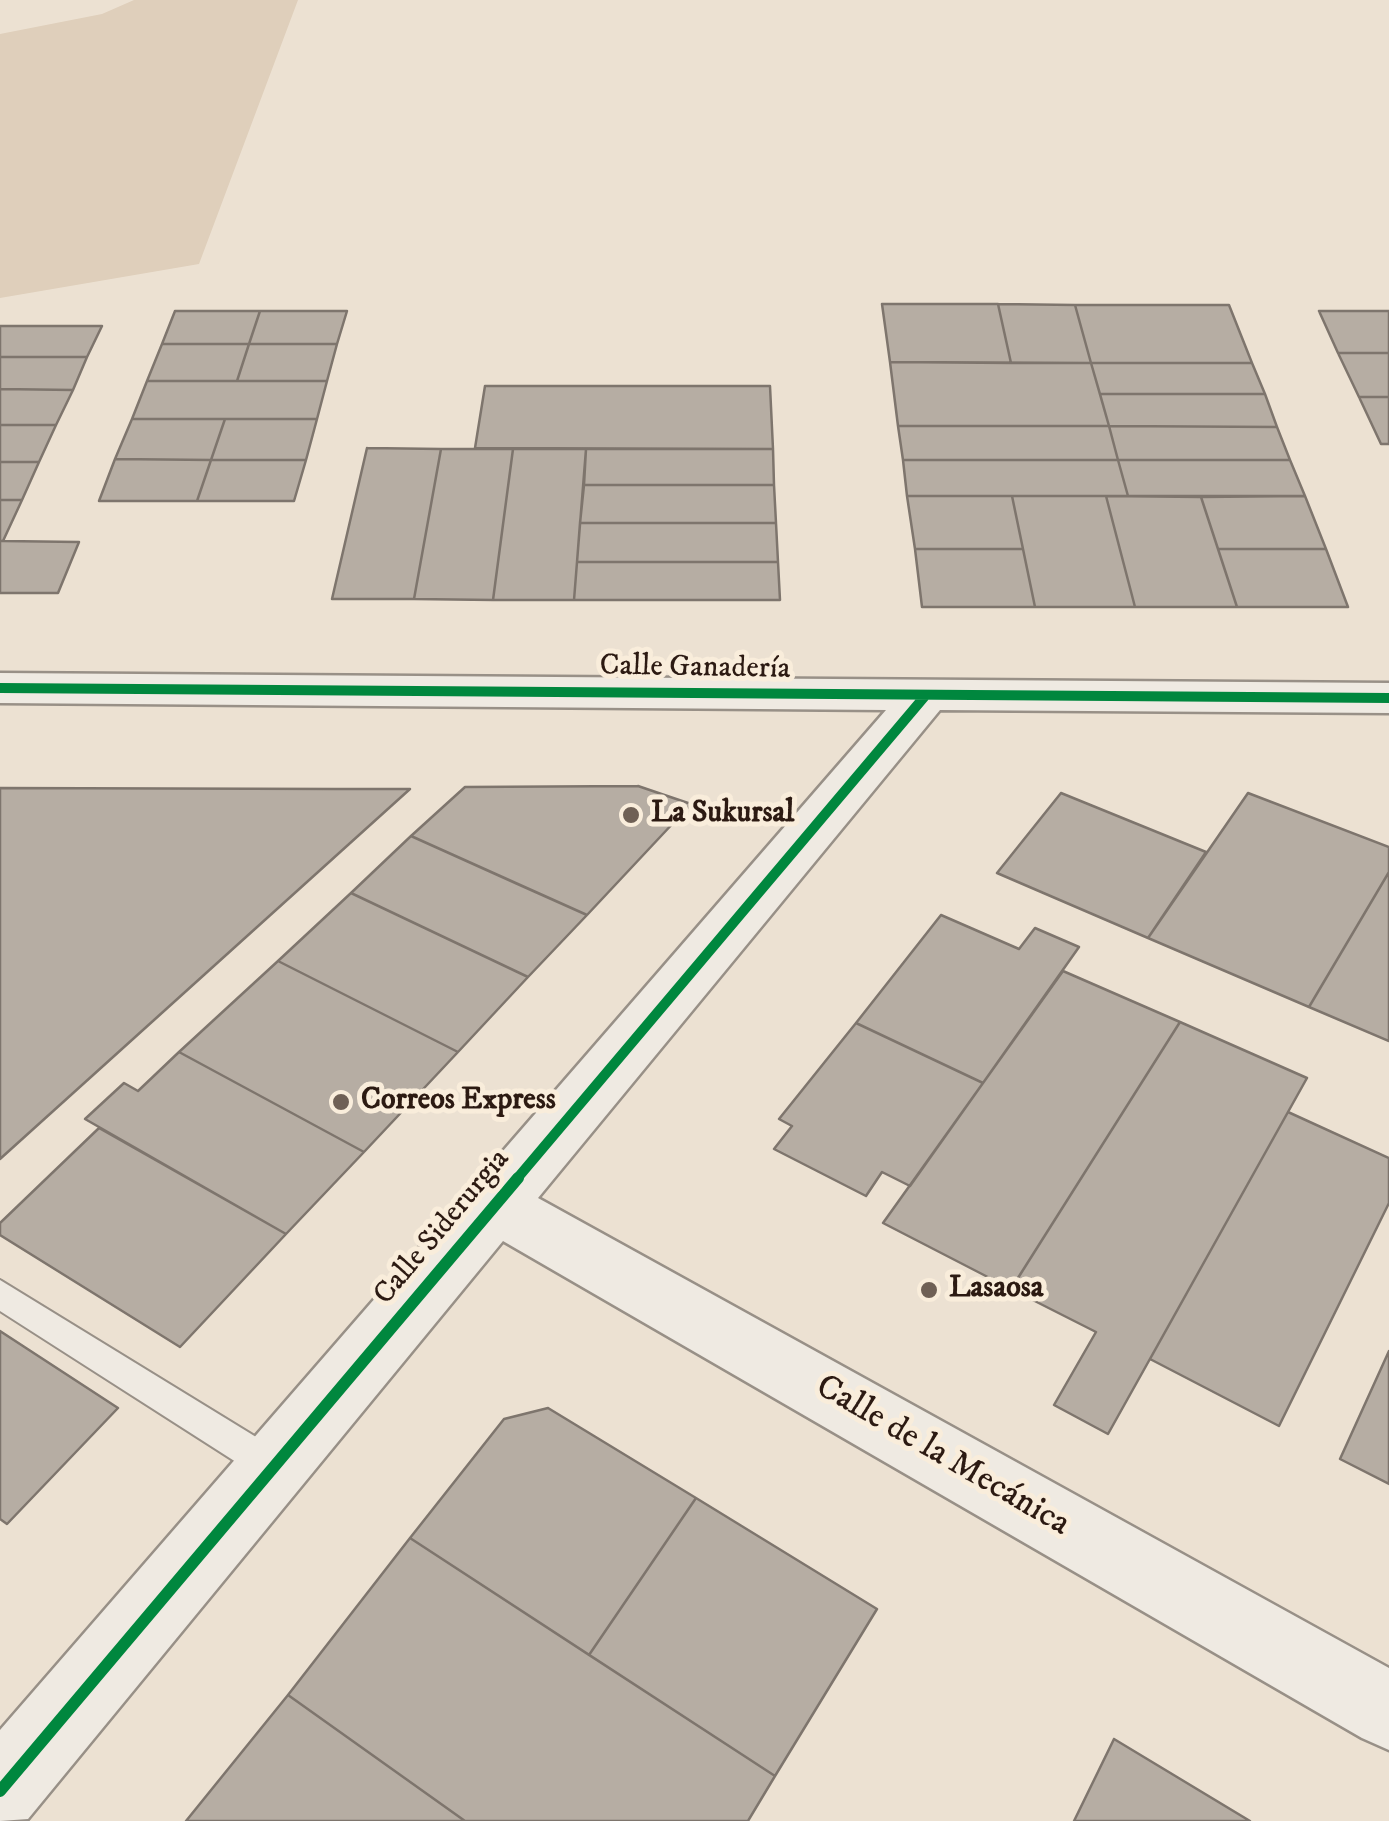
<!DOCTYPE html>
<meta charset="utf-8">
<style>
body{margin:0}
canvas{display:block;background:#ece1d2}
</style>
<canvas width="1389" height="1821"></canvas>
<script>
const c = document.querySelector('canvas').getContext('2d');
c.lineJoin = 'round';
function paint(path, color) { c.fillStyle = color; c.fill(path, 'evenodd'); }
const poly = rows => new Path2D(rows.map(r => 'M' + r).join(''));
function stroke(path, color, width, dash) { c.strokeStyle = color; c.lineWidth = width; c.lineCap = dash ? 'butt' : 'round'; c.setLineDash(dash || []); c.stroke(path); }
function label(font, color, halo, rows, align = 'center') {
  c.font = font + ' "IM FELL DW Pica",serif'; c.lineWidth = 10; c.setLineDash([]); c.textBaseline = 'middle'; c.strokeStyle = halo; c.fillStyle = color; for (const [text, x, y, turn = 0] of rows) {
    c.save(); c.translate(x, y); c.rotate((+turn || 0) * Math.PI / 180); c.textAlign = isNaN(turn) ? turn : align; if (halo) c.strokeText(text, 0, 0); c.fillText(text, 0, 0); c.restore();
  }
}
const green = poly([
 [134,0,298,0,199,264,0,298,0,34,102,14]
]);
const building = poly([
 [882,304,998,304,1011,363,890,362,882,304],
 [998,304,1075,305,1091,363,1011,363,998,304],
 [1075,305,1229,305,1252,363,1091,363,1075,305],
 [175,311,260,311,249,344,162,344,175,311],
 [260,311,347,311,337,344,249,344,260,311],
 [1319,311,1389,311,1389,353,1338,353,1319,311],
 [0,326,102,326,87,357,0,357,0,326],
 [162,344,249,344,237,381,147,381,162,344],
 [249,344,337,344,327,381,237,381,249,344],
 [1338,353,1389,353,1389,397,1359,397,1338,353],
 [0,357,87,357,73,390,0,389,0,357],
 [890,362,1091,363,1109,426,898,426,890,362],
 [1091,363,1252,363,1265,394,1100,394,1091,363],
 [147,381,327,381,317,419,132,419,147,381],
 [485,386,770,386,773,449,475,448,485,386],
 [0,389,73,390,56,425,0,425,0,389],
 [1100,394,1265,394,1277,427,1109,426,1100,394],
 [1359,397,1389,397,1389,444,1381,444,1359,397],
 [132,419,225,419,211,460,115,459,132,419],
 [225,419,317,419,306,460,211,460,225,419],
 [0,425,56,425,39,462,0,462,0,425],
 [898,426,1109,426,1118,460,903,460,898,426],
 [1109,426,1277,427,1290,460,1118,460,1109,426],
 [367,448,441,449,414,599,332,599,367,448],
 [441,449,513,449,493,600,414,599,441,449],
 [513,449,586,449,574,600,493,600,513,449],
 [586,449,773,449,774,485,584,485,586,449],
 [115,459,211,460,197,501,99,501,115,459],
 [211,460,306,460,294,501,197,501,211,460],
 [903,460,1118,460,1128,496,907,496,903,460],
 [1118,460,1290,460,1305,496,1128,496,1118,460],
 [0,462,39,462,22,500,0,500,0,462],
 [584,485,774,485,776,523,580,523,584,485],
 [907,496,1012,496,1023,549,915,549,907,496],
 [1012,496,1106,496,1135,607,1035,607,1012,496],
 [1106,496,1201,497,1237,607,1135,607,1106,496],
 [1305,496,1326,549,1218,549,1201,497,1305,496],
 [0,500,22,500,3,541,0,541,0,500],
 [580,523,776,523,778,562,577,562,580,523],
 [0,541,3,541,79,542,58,593,0,593,0,541],
 [915,549,1023,549,1035,607,922,607,915,549],
 [1218,549,1326,549,1348,607,1237,607,1218,549],
 [577,562,778,562,780,600,574,600,577,562],
 [638,786,691,804,587,915,411,836,465,787,638,786],
 [0,788,335,789,410,789,0,1159,0,788],
 [1061,793,1206,852,1148,938,997,873,1061,793],
 [1248,793,1389,847,1389,872,1309,1007,1148,938,1248,793],
 [411,836,522,886,587,915,528,977,351,893,411,836],
 [1389,872,1389,1041,1309,1007,1389,872],
 [351,893,528,977,458,1052,278,961,351,893],
 [941,915,1019,949,1035,928,1079,947,983,1083,856,1023,941,915],
 [278,961,458,1052,364,1152,179,1052,278,961],
 [1063,971,1180,1022,1011,1289,883,1223,1063,971],
 [1180,1022,1307,1078,1108,1434,1054,1405,1096,1332,1011,1289,1180,1022],
 [856,1023,983,1083,910,1186,882,1172,866,1196,774,1149,792,1126,779,1119,856,1023],
 [179,1052,364,1152,286,1234,85,1119,124,1083,138,1091,179,1052],
 [1288,1112,1389,1158,1389,1203,1279,1426,1150,1359,1288,1112],
 [99,1128,286,1234,180,1347,0,1235,0,1223,99,1128],
 [0,1331,118,1408,7,1524,0,1519,0,1331],
 [1389,1351,1389,1484,1340,1459,1389,1351],
 [548,1408,696,1498,589,1655,410,1538,504,1419,548,1408],
 [696,1498,877,1609,775,1776,589,1655,696,1498],
 [410,1538,775,1776,748,1821,465,1821,288,1695,410,1538],
 [288,1695,465,1821,186,1821,288,1695],
 [1114,1739,1250,1821,1074,1821,1114,1739]
]);
const lane = poly([
 [0,1280,287,1456,292,1467,287,1478,274,1483,261,1478,0,1311,0,1280]
]);
const street = poly([
 [0,673,1389,683,1389,713,940,710,538,1198,1389,1668,1389,1750,1362,1738,503,1241,28,1819,0,1821,0,1730,886,710,0,703,0,673]
]);
const cyclewayFar1 = poly([
 [0,688,1389,698],
 [515,1181,925,696]
]);
const cycleway = poly([
 [0,1791,518,1178]
]);
const markers = [
 [631,815,10,"#6f6055"],
 [341,1102,10,"#6f6055"],
 [929,1290,10,"#6f6055"]
];
const streetNames = [
 ["Calle Ganadería",695,669,1],
 ["Calle Siderurgia",443,1228,-50]
];
const poiNames = [
 ["La Sukursal",651,815],
 ["Correos Express",361,1102],
 ["Lasaosa",949,1290]
];
const nearStreetnames = [
 ["Calle de la Mecánica",942,1457,30]
];
paint(green, '#dfcfbb');
paint(building, '#b6ada3');
stroke(building, '#7e756d', 2.5);
stroke(lane, '#989087', 4);
stroke(street, '#989087', 5);
paint(lane, '#efeae2');
paint(street, '#efeae2');
stroke(cyclewayFar1, '#00873e', 10);
stroke(cycleway, '#00873e', 12);
for (const [x, y, r, color] of markers) { const dot = new Path2D(); dot.arc(x, y, r, 0, 2 * Math.PI); c.fillStyle = color; c.fill(dot); stroke(dot, '#f9eddb', 4); }
label('30px', '#2c1a12', '#f9eddb', streetNames);
label('bold 30px', '#2c1a12', '#f9eddb', poiNames, 'left');
label('35px', '#2c1a12', '#f9eddb', nearStreetnames);
</script>
